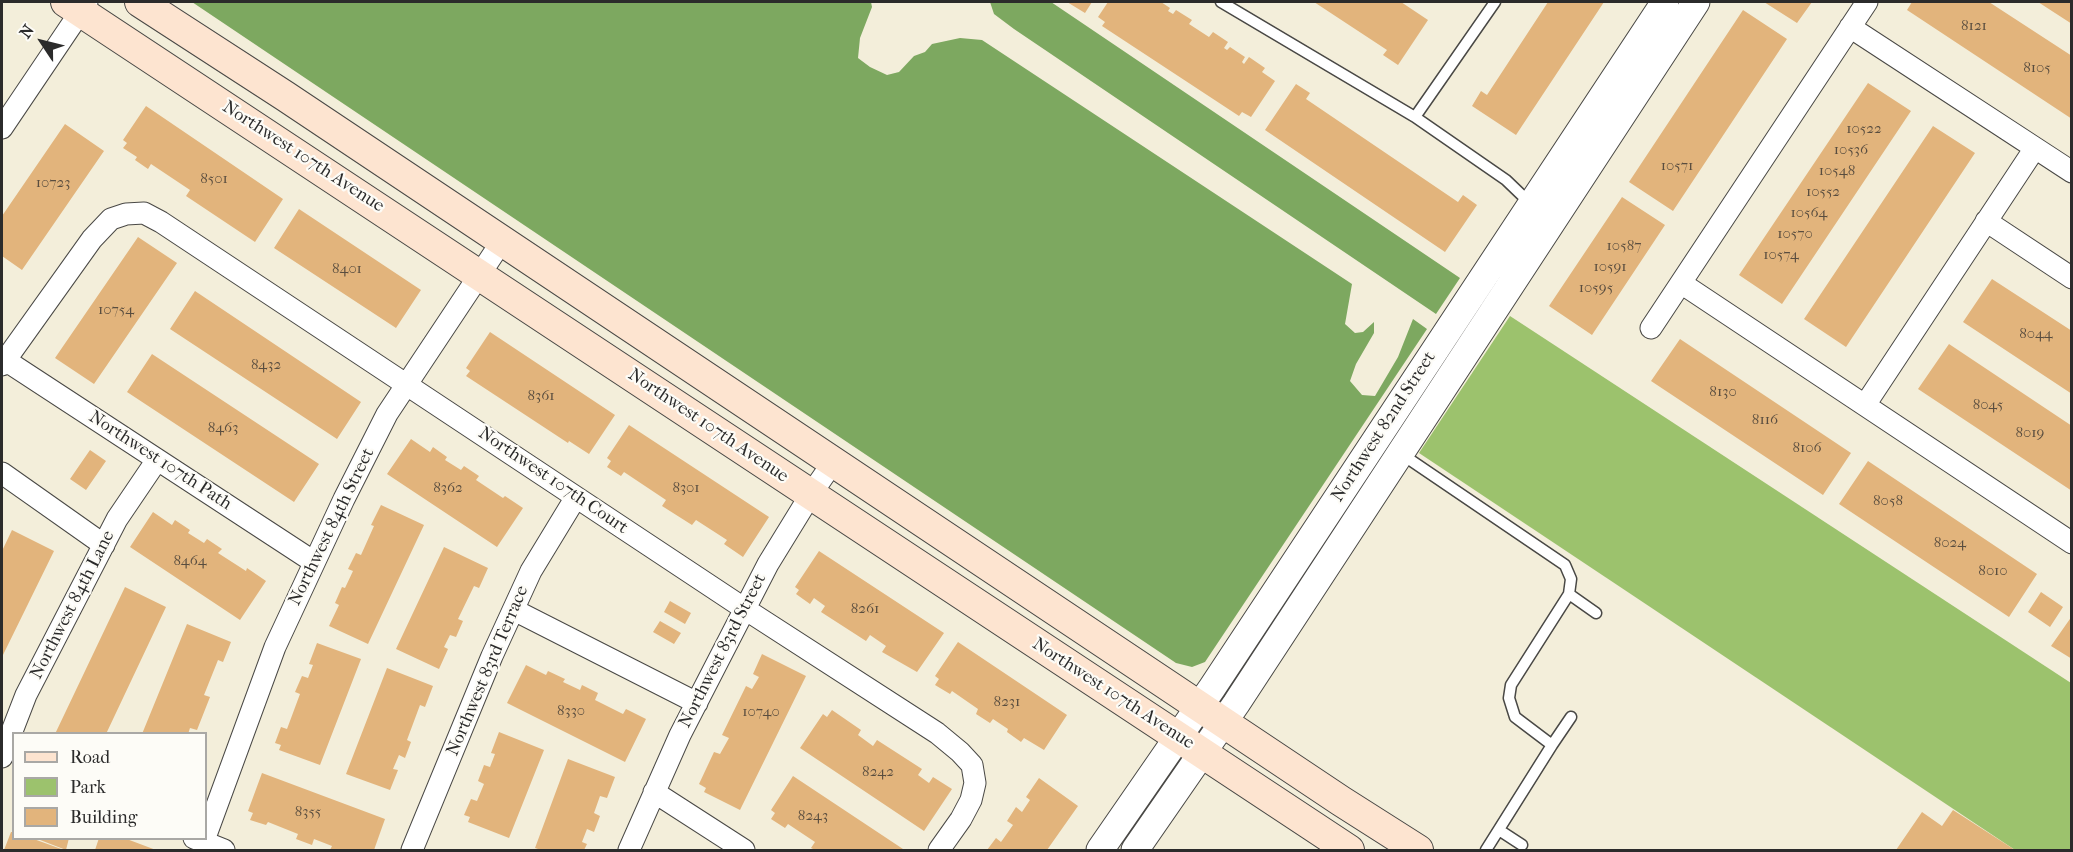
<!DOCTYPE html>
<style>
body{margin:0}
#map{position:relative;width:2073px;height:852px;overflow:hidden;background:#f3eeda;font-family:"IM FELL French Canon",serif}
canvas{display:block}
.frame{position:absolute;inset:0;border:3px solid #2b2b2b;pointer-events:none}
.legend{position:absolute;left:12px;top:732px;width:195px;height:108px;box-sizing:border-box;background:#fdfcf7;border:2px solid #a9a8a5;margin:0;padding:8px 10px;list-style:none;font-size:18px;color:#2b2b2b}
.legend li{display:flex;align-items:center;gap:12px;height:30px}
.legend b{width:30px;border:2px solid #a9a8a5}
.north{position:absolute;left:12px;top:12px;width:60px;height:60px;-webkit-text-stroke:4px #fdfcf7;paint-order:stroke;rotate:305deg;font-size:16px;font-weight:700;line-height:24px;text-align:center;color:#2b2b2b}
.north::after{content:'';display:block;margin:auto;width:21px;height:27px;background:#2b2b2b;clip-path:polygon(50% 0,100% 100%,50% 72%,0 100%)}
</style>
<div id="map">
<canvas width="2073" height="852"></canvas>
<div class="frame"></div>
<ul class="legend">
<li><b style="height:8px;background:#fde4d0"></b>Road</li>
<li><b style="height:16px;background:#9cc26d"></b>Park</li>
<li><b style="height:16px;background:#e2b47c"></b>Building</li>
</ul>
<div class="north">N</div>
</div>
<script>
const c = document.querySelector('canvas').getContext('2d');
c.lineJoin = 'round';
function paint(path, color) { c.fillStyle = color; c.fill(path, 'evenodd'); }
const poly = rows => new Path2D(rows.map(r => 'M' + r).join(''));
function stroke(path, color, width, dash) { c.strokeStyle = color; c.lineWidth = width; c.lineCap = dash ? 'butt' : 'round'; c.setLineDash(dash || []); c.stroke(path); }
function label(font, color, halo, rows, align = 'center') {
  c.font = font + ' "IM FELL French Canon",serif'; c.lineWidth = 4.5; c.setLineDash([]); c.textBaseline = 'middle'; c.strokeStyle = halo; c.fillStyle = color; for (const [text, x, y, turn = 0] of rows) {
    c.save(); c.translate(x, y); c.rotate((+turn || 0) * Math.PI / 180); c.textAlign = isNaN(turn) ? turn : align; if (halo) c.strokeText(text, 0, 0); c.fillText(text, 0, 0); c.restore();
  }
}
const green = poly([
 [1510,316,2071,683,2071,850,2015,850,1419,453]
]);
const forest = poly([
 [192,2,871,2,872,7,860,38,858,58,870,67,887,75,899,72,914,56,925,52,932,44,960,38,982,40,1352,284,1345,324,1355,333,1363,332,1374,322,1374,333,1356,364,1350,381,1362,395,1375,396,1398,357,1413,319,1427,329,1205,662,1192,667,1176,663],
 [990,2,1051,2,1460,278,1436,314,1014,29,994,14]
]);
const building = poly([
 [1067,2,1092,2,1085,13],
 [1108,2,1161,2,1170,8,1168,11,1173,14,1176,10,1192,20,1189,24,1209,37,1213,32,1228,42,1224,48,1227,50,1230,47,1245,57,1242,62,1244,64,1249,57,1265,68,1262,72,1275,81,1251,117,1242,112,1239,116,1102,26,1105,22,1098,17],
 [1314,2,1401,2,1428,20,1398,65,1383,55,1387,50],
 [1548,2,1604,2,1516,135,1472,106,1481,91,1487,95],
 [1764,2,1812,2,1797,23],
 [1912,2,1989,2,2072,56,2072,119,1907,10],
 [2038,2,2072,2,2072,24],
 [1743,10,1787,39,1673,211,1629,182],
 [1868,83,1911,111,1782,304,1739,275],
 [1296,84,1310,93,1306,99,1458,202,1463,195,1477,205,1445,252,1265,130],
 [146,106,283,199,255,242,186,196,190,190,151,164,148,169,135,160,137,157,123,148,127,143,123,140],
 [65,124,104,151,22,270,2,256,2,216],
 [1933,126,1975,153,1846,347,1804,319],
 [1622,197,1665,225,1592,335,1549,306],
 [299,209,421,290,396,328,274,248],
 [138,237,177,263,94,384,55,358],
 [1992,279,2072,331,2072,394,1963,322],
 [195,291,361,402,337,439,170,329],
 [490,332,615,415,589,454,569,441,568,443,466,376,470,371,466,368],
 [1680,339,1851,453,1823,495,1651,381],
 [1949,344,2072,426,2072,491,1918,389],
 [152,354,319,464,294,502,127,392],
 [629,425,769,517,743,557,724,544,727,540,696,520,692,525,662,506,666,500,624,472,621,476,607,467,611,461,607,458],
 [411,439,430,452,433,447,447,457,445,460,461,470,464,466,479,476,476,480,503,498,505,496,523,508,497,547,387,474],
 [90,450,106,461,86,490,70,479],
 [1868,461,2037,574,2009,617,1839,504],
 [381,505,424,525,368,644,329,626,339,605,335,603,342,587,345,588,353,571,348,569,356,553,361,555,374,526,371,525],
 [153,512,172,525,175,520,190,530,188,533,204,543,207,539,222,549,218,553,246,571,247,568,266,581,240,620,130,547],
 [12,530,54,551,2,657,2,551],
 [444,547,488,568,479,588,474,586,458,619,463,621,456,637,450,635,444,647,448,649,439,669,396,649],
 [819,551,944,633,917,672,882,652,886,646,870,635,866,641,821,612,825,606,814,598,810,604,796,594,799,590,795,587],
 [125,587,166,607,106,734,55,734],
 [2041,592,2063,607,2050,627,2028,612],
 [670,601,691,613,685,624,664,612],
 [2072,616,2072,659,2051,646],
 [660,621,681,633,674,644,653,632],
 [187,624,231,642,223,662,218,660,204,695,210,697,197,730,190,728,188,734,142,734],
 [958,642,1067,715,1044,750,1024,738,1021,742,1007,732,1008,729,993,719,990,723,976,714,978,709,952,691,950,694,935,685,939,679,935,676],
 [317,643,361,659,320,765,279,750,281,745,275,743,281,727,287,729,300,694,295,692,302,676,308,678,313,665,309,664],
 [762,654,806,676,740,810,704,792,706,788,699,784,714,752,720,754,729,738,722,735,746,686,752,689,759,677,753,674],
 [526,665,546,675,548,671,565,679,563,682,580,690,582,685,598,693,595,700,623,714,626,709,646,719,625,762,507,703],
 [387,668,433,686,425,707,420,705,407,740,411,742,405,758,399,755,393,769,398,770,390,790,346,774],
 [832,710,861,730,858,735,873,746,877,740,922,769,918,775,929,783,933,777,952,789,924,831,800,748,823,714,827,717],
 [499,732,544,750,509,838,468,822,470,817,464,815,471,799,477,801,484,784,478,781,484,765,490,767,495,754,491,753],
 [568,759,615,777,607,798,600,796,594,813,600,816,594,832,587,829,582,842,587,844,584,850,541,850,535,848],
 [262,773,385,819,374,850,330,850,332,846,314,839,312,845,296,839,298,834,268,822,266,825,250,820,253,813,248,811],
 [793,776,903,849,902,850,815,850,811,848,815,842,788,824,785,828,771,819,775,813,771,810],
 [1039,778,1078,806,1047,850,987,850,996,838,1001,842,1013,825,1007,821,1016,807,1022,812,1030,800,1026,797],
 [1953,810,2015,850,1896,850,1922,812,1942,826],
 [11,832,14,832,14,838,31,838,64,850,4,850],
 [35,838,69,838,66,850],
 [99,838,124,838,156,850,95,850]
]);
const service = poly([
 [1221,2,1415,117,1506,180,1531,204],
 [1415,117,1495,2],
 [1400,453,1565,565,1571,579,1569,594,1511,685,1509,698,1515,717,1552,745,1486,850],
 [1569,594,1596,613],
 [1552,745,1571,717],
 [1499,830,1522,845]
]);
const minor = poly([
 [1850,27,2072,172],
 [2,128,87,2],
 [1986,221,2072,278],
 [1681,283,2072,543],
 [1651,328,1867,2],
 [5,360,314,562],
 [2,365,92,239,111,219,126,214,144,213,161,222,745,609,937,733,960,752,972,765,975,783,971,800,961,819,939,850],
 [1865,405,2035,148],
 [2,473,104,545],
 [514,610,697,703],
 [2,757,26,695,117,519,157,460],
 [654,792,744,850],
 [206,835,275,647,344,499,387,414,502,241],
 [194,838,224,850],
 [412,850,492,656,531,571,576,497],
 [629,850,680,735,768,564,811,494,834,461]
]);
const tertiary = poly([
 [1100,850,1212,688,1665,2],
 [1135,850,1236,704,1696,2]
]);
const secondary = poly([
 [66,2,1349,850],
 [140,2,285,96,1341,801,1418,850]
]);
const numberNames = [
 ["8121",1974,26],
 ["8105",2037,68],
 ["10522",1864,129],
 ["10536",1851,150],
 ["10571",1677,166],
 ["10548",1837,171],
 ["8501",214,179],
 ["10723",53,183],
 ["10552",1823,192],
 ["10564",1809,213],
 ["10570",1795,234],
 ["10587",1624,246],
 ["10574",1781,255],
 ["10591",1610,267],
 ["8401",347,269],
 ["10595",1596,288],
 ["10754",116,310],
 ["8044",2036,334],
 ["8432",266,365],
 ["8130",1723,392],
 ["8361",541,396],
 ["8045",1988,405],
 ["8116",1765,420],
 ["8463",223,428],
 ["8019",2030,433],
 ["8106",1807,448],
 ["8362",448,488],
 ["8301",686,488],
 ["8058",1888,501],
 ["8024",1950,543],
 ["8464",190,561],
 ["8010",1993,571],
 ["8261",865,609],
 ["8231",1007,702],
 ["8330",571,711],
 ["10740",761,712],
 ["8242",878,772],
 ["8355",308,812],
 ["8243",813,816]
];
const streetNames = [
 ["Northwest 107th Avenue",303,157,33],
 ["Northwest 107th Avenue",708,426,34],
 ["Northwest 82nd Street",1384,427,-57],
 ["Northwest 107th Path",160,461,33],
 ["Northwest 107th Court",553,481,34],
 ["Northwest 84th Street",332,527,-64],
 ["Northwest 84th Lane",73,605,-63],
 ["Northwest 83rd Street",723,651,-63],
 ["Northwest 83rd Terrace",488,671,-67],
 ["Northwest 107th Avenue",1113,694,33]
];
paint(green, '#9cc26d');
paint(forest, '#7da860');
paint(building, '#e2b47c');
stroke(service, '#494845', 13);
stroke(minor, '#494845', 23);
stroke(tertiary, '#494845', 29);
stroke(secondary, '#494845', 32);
stroke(service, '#fff', 10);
stroke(minor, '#fff', 21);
stroke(tertiary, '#fff', 27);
stroke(secondary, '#fde4d0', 30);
label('15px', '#594d3f', null, numberNames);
label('18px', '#2b2b2b', '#fdfcf7', streetNames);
</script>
